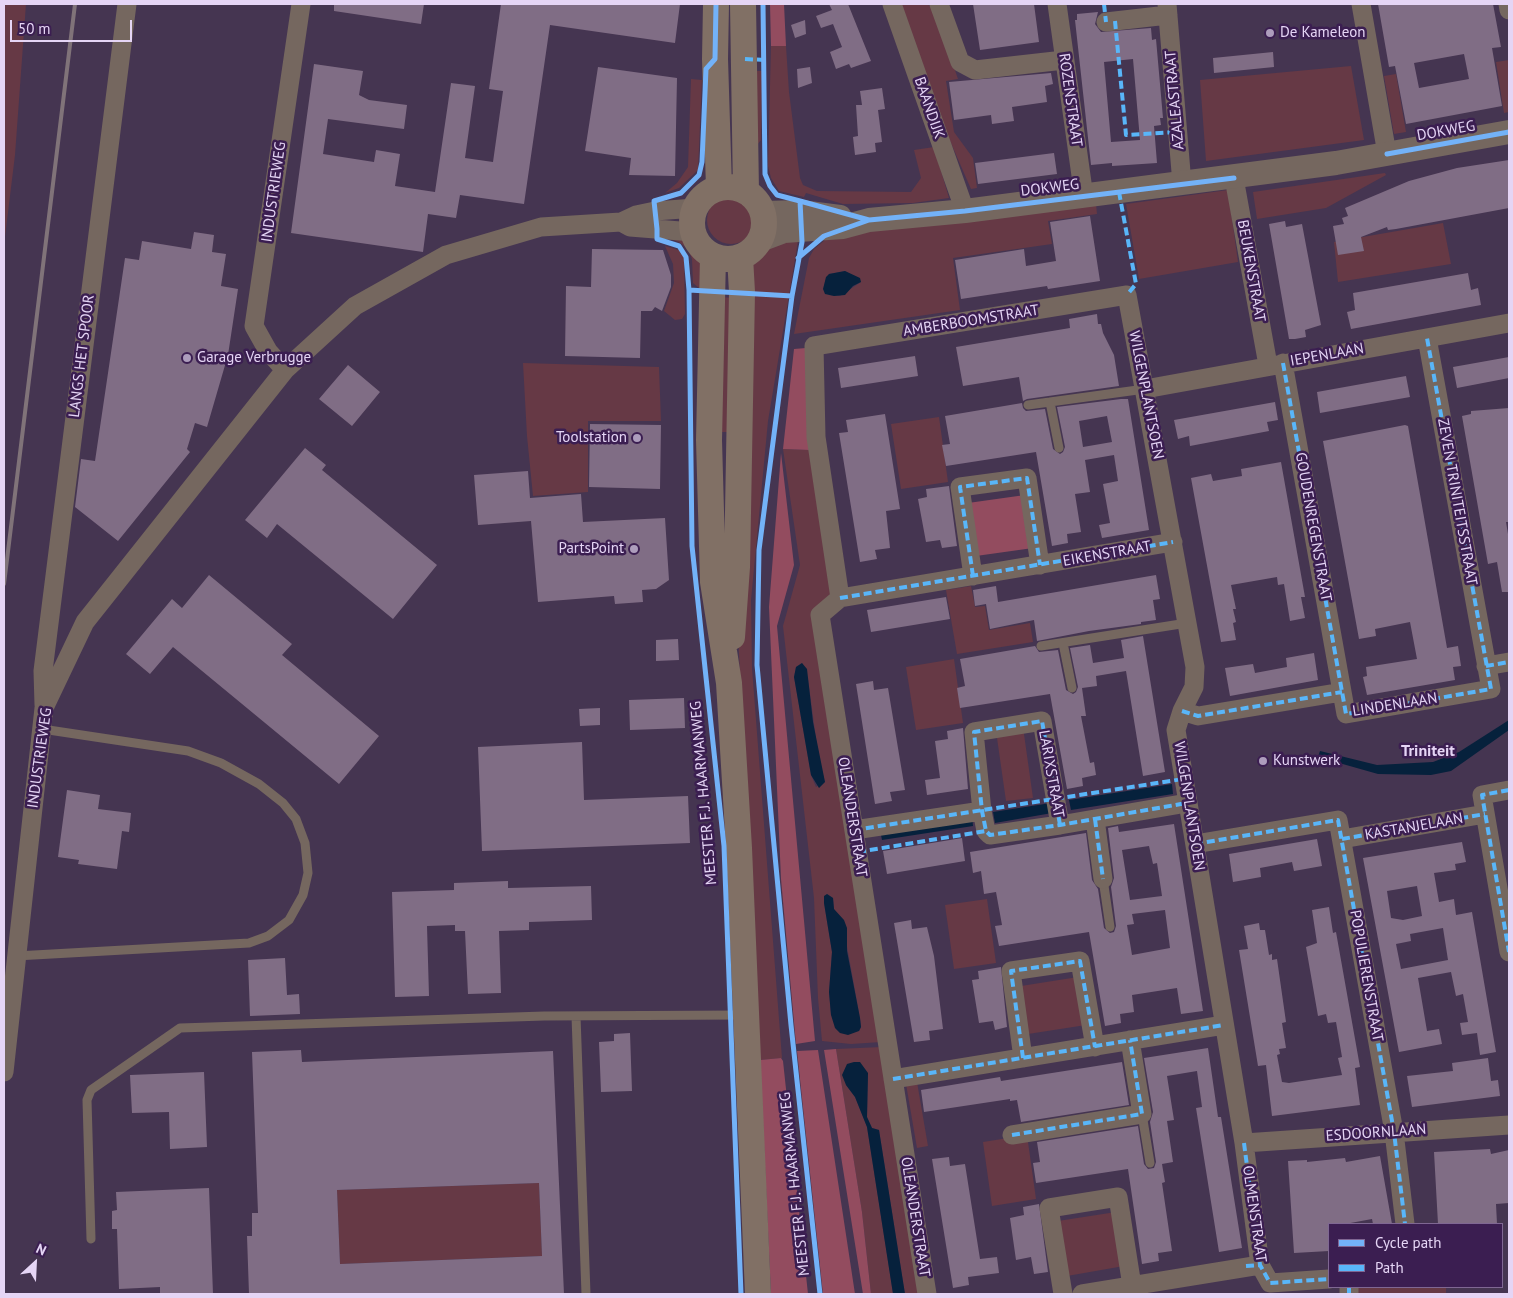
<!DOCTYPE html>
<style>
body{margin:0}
#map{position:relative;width:1513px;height:1298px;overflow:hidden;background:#453551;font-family:"PT Sans",sans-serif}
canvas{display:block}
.frame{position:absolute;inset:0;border:5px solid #e5d5f5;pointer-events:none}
.legend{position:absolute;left:1328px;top:1223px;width:175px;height:65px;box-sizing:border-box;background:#3b1e51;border:1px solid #7f6793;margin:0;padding:6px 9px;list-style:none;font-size:15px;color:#e5d5f5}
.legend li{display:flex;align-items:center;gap:10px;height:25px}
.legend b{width:25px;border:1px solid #7f6793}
.north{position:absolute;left:10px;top:1238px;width:50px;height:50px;-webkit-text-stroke:4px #3b1e51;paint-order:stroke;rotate:25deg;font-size:14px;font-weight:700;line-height:20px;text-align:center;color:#e5d5f5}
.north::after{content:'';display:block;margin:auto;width:18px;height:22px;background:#e5d5f5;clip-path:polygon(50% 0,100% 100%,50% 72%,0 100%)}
.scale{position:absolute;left:10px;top:20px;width:122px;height:22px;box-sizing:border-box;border:2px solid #e5d5f5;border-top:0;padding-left:6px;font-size:15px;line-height:18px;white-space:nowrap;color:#e5d5f5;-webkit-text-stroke:4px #3b1e51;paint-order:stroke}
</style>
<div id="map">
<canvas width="1513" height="1298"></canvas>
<div class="frame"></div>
<ul class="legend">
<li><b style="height:6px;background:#73b2f8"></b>Cycle path</li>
<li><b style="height:6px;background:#59b6f9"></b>Path</li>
</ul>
<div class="north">N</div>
<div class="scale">50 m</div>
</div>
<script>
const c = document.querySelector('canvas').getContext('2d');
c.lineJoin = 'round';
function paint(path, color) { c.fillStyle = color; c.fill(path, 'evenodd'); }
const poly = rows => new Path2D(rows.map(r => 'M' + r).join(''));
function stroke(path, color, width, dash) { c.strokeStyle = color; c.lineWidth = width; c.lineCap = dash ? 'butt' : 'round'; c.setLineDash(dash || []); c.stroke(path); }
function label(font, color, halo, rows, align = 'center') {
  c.font = font + ' "PT Sans",sans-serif'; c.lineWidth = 5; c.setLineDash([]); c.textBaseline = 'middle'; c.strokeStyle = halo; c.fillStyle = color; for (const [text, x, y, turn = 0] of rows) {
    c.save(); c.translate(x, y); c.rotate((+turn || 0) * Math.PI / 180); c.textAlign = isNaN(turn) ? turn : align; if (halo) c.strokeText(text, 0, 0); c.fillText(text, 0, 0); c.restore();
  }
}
const green = poly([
 [4,4,26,4,15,155,4,245],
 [895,4,927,4,934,9,958,79,946,81,954,132,973,158,977,188,971,189,957,157,933,101],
 [771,46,786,46,789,92,800,178,803,185,817,191,911,192,921,178,914,150,934,147,949,198,913,203,843,204,806,193,804,197,779,191,771,178,768,166],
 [1509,60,1509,112,1504,113,1496,62],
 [1351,66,1364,140,1206,161,1200,80],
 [752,71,762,71,761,140,757,145],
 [1396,74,1406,132,1394,134,1384,76],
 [691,79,702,80,698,170,679,188,665,193,677,183,688,167],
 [1385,173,1386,175,1326,208,1257,219,1253,192],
 [1228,190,1238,262,1139,279,1126,204],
 '707 220a24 24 0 1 1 48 0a24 24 0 1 1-48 0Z',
 [1096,204,1097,214,1048,221,1052,244,953,258,960,310,794,334,809,258,814,249,830,236],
 [845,271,861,282,840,296,829,295,829,274],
 [1443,223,1451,264,1338,282,1334,242],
 [671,239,688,239,703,258,707,288,699,288,693,283,692,259,688,249,679,242],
 [798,241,768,421,751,600,752,668,782,1058,760,1060,738,634,749,262,769,242],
 [665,246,679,250,684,257,685,314,682,319,675,320,664,311,674,283,673,264],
 [720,297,735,298,729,432,721,432],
 [523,363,659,367,661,421,588,421,588,492,533,496,527,436],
 [939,417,948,482,901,489,891,424],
 [783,449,809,450,831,593,813,613,881,1042,851,1044,822,1041,818,998,814,898,783,626,800,565],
 [802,663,808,679,819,761,825,782,816,787,811,775,794,677,796,667],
 [827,894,833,898,834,909,846,941,860,1018,861,1027,859,1031,831,1015,829,992,832,952,824,903],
 [971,586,975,607,985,606,989,630,1030,623,1033,642,957,654,946,590],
 [954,659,963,723,916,730,906,667],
 [1023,727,1033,798,1006,801,996,731],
 [987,899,996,963,954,969,945,905],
 [1078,977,1086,1025,1028,1034,1021,986],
 [882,1047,921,1294,905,1294,879,1130,872,1128,867,1117,868,1073,846,1085,855,1097,867,1127,893,1293,871,1294,862,1212,836,1049],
 [917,1082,928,1146,917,1148,906,1084],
 [1027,1135,1036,1199,992,1206,983,1142],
 [539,1183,542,1256,340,1264,337,1190],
 [1116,1212,1124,1266,1067,1276,1058,1221],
 [1357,1287,1446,1287,1446,1294,1454,1294,1358,1294]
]);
const forest = poly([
 [770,4,784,4,786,46,771,46],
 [806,348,809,450,783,449,794,349],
 [781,453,794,565,777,626,815,1041,796,1044,781,879,769,607],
 [1025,495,1033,548,976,556,968,503],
 [836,1049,862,1212,871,1294,863,1294,824,1050],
 [818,1050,855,1294,823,1294,797,1051],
 [781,1058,783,1061,808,1294,771,1294,760,1060]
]);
const water = poly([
 [845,271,860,278,861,282,853,286,845,295,834,296,825,294,823,289,826,277,829,274],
 [802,663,807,669,813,722,825,782,819,788,811,775,794,677,796,667],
 [1509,720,1509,730,1451,771,1431,775,1378,774,1318,757,1320,751,1377,765,1433,762,1459,752],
 [1172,784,1173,794,1071,810,1069,800],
 [1051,803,1052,813,995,823,993,812],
 [972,816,973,826,882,840,880,830],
 [827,894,833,898,834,909,844,920,847,928,847,951,860,1018,861,1027,859,1031,848,1035,840,1033,835,1028,831,1015,829,992,832,952,824,903,824,896],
 [854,1062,860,1062,868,1073,867,1117,872,1128,879,1130,905,1294,893,1294,867,1127,855,1097,846,1085,842,1075,847,1064]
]);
const building = poly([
 [334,4,424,4,421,24,334,11],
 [501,4,680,4,675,43,550,25,524,204,460,195,456,218,428,214,423,252,291,233,314,64,363,71,359,95,369,100,407,105,404,129,328,119,323,154,374,162,376,150,400,154,395,186,435,192,451,83,475,86,465,158,493,162,503,91,489,89],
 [829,4,848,4,871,61,851,68,849,64,836,69,830,52,842,47,833,24,821,28,816,16,832,10],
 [973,4,1034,4,1039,42,980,50],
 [1378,4,1493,4,1501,47,1492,48,1502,106,1406,124,1395,66,1389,67],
 [1464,54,1469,79,1419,88,1414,63],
 [1098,12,1095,24,1101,32,1151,28,1152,40,1156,39,1163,118,1160,118,1161,125,1154,126,1157,163,1112,166,1112,163,1091,165,1075,20,1077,20,1077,14],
 [1133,59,1140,140,1111,142,1104,62],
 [805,20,806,34,795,38,791,25],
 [1273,52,1274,67,1214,73,1213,58],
 [598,67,677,78,675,176,629,175,631,158,585,151],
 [810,67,812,83,798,88,797,69],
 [1051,73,1053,84,1045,86,1047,102,1012,107,1014,121,992,124,991,115,954,120,949,82],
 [882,88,885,109,878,110,882,142,875,143,876,152,855,155,853,137,858,136,856,105,862,105,860,91],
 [1054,153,1057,174,978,184,975,163],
 [1509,160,1509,208,1396,229,1388,230,1387,227,1361,237,1364,251,1338,255,1333,226,1344,224,1342,218,1348,216,1345,208,1409,181,1457,168],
 [1090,216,1100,281,1048,289,1047,286,961,299,955,260,1024,249,1026,266,1056,261,1050,222],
 [1285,221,1286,227,1302,224,1321,325,1305,330,1306,337,1295,339,1289,339,1269,224],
 [194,232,214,235,212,252,226,254,221,286,238,289,228,355,207,427,195,423,187,449,190,452,118,541,75,507,81,459,95,461,125,258,139,260,142,241,191,249],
 [592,249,663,250,671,275,671,287,662,311,655,307,652,311,641,311,640,358,565,356,566,286,591,287],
 [1468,273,1471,290,1478,288,1481,305,1351,329,1347,312,1355,310,1353,293],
 [1097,314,1098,324,1101,324,1103,333,1114,355,1119,386,1027,399,1023,401,1019,377,963,386,956,347,1070,328,1069,319],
 [915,356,918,376,841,388,838,368],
 [1509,357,1509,378,1457,388,1453,367],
 [348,365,380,392,352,426,319,399],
 [1406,376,1410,397,1320,413,1317,392],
 [1121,399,1128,399,1149,530,1102,538,1099,525,1110,523,1103,484,1118,481,1114,455,1085,460,1090,492,1075,494,1081,532,1067,534,1068,543,1052,546,1036,452,946,466,942,445,950,444,945,416,1022,403,1023,408,1026,411,1045,409,1053,449,1060,454,1063,452,1065,447,1057,407],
 [1107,416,1112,442,1083,447,1079,421],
 [1275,402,1278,420,1267,422,1269,431,1190,446,1189,436,1178,439,1174,420],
 [1509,408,1509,522,1506,522,1509,540,1509,592,1502,592,1497,562,1488,564,1462,416,1471,414,1471,411],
 [885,414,900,509,886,511,890,548,875,550,877,559,860,562,839,433,848,432,846,420],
 [590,424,661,425,660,489,589,487],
 [1405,425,1408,426,1447,648,1458,646,1461,666,1453,667,1455,680,1367,695,1363,677,1367,676,1366,667,1417,659,1410,622,1375,629,1376,636,1359,639,1323,441],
 [305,448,326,465,322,470,437,565,393,619,277,524,267,538,245,520],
 [1281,462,1305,597,1301,597,1305,618,1290,621,1284,584,1278,585,1277,577,1231,585,1236,609,1233,609,1236,622,1233,623,1236,640,1221,642,1191,478,1211,474,1213,481,1242,476,1241,469],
 [528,471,530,498,581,494,583,522,665,518,669,580,656,589,642,590,643,602,615,604,614,596,538,602,531,521,478,525,474,475],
 [949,486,957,546,942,548,940,540,926,542,918,499,927,497,926,489],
 [209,575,292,644,282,655,379,736,339,784,173,647,150,674,126,654,172,599,182,608],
 [1156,575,1160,599,1153,600,1156,620,1141,622,1141,624,1089,631,1037,641,1034,620,990,629,986,604,975,606,973,590,996,586,998,602],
 [946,597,950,619,871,632,867,610],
 [1143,636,1165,772,1143,776,1126,671,1096,676,1097,686,1082,688,1086,716,1081,716,1090,763,1094,762,1096,775,1082,778,1083,786,1067,789,1050,694,960,708,957,688,965,686,960,659,1035,646,1039,652,1058,650,1066,690,1073,694,1076,692,1078,687,1070,648,1090,645,1093,663,1124,658,1121,640],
 [678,639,679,660,656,661,656,640],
 [1314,653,1318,680,1230,696,1225,668,1253,664,1255,673,1287,667,1286,658],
 [873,681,874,690,888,688,905,790,890,792,892,801,875,804,856,684],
 [684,698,685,728,630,730,629,700],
 [600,708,600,725,580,726,579,709],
 [963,728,968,789,927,795,925,780,940,778,935,741,948,739,947,731],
 [582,742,584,800,688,796,690,843,482,851,478,747],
 [67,790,100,795,98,809,131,813,129,832,122,831,117,869,78,864,79,860,58,857],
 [1174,824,1203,1011,1181,1014,1177,988,1132,995,1134,1012,1120,1014,1121,1023,1105,1026,1089,932,999,946,995,926,1002,925,996,892,984,894,981,871,973,873,970,852,1086,833,1092,880,1098,889,1104,928,1110,933,1114,932,1116,926,1111,887,1114,878,1108,828,1118,826,1119,832],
 [1149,846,1153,864,1157,863,1162,896,1130,900,1122,850],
 [1165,910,1170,948,1132,955,1127,925,1134,924,1132,914],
 [962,838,965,861,887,874,883,851],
 [1317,839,1322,866,1294,871,1292,862,1260,868,1261,877,1233,882,1229,854],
 [1462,842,1466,862,1455,864,1456,870,1434,873,1439,902,1454,899,1456,915,1472,912,1496,1052,1480,1055,1477,1033,1462,1035,1460,1023,1468,1022,1463,994,1456,996,1451,972,1418,978,1427,1031,1439,1029,1442,1044,1399,1052,1363,858],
 [1417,886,1422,916,1403,920,1391,918,1387,891],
 [1443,928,1448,960,1401,969,1396,944,1411,941,1410,934],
 [508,881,508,888,591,886,592,920,529,922,529,930,499,931,501,993,468,994,465,931,455,931,455,925,427,926,429,996,395,997,392,892,454,890,454,883],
 [1329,907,1333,933,1336,932,1360,1067,1355,1068,1360,1105,1272,1116,1266,1065,1258,1066,1239,950,1248,949,1244,926,1259,923,1260,930,1265,930,1269,955,1272,954,1272,960,1277,959,1286,1022,1282,1023,1286,1048,1279,1049,1280,1054,1277,1055,1282,1082,1289,1083,1342,1075,1338,1058,1342,1057,1336,1022,1328,1023,1326,1014,1318,1016,1306,947,1317,943,1312,910],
 [911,920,912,929,927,927,934,956,943,1029,929,1031,930,1040,914,1042,894,923],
 [285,958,287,995,299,994,300,1014,250,1016,248,960],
 [1001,967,1007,1027,995,1030,993,1021,979,1023,972,980,979,979,978,971],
 [630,1033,632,1091,601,1092,599,1042,614,1041,614,1034],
 [1208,1048,1218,1117,1221,1117,1242,1248,1219,1252,1196,1108,1202,1107,1197,1071,1167,1076,1174,1120,1167,1121,1173,1162,1162,1164,1165,1182,1162,1183,1172,1251,1158,1253,1159,1261,1142,1264,1128,1169,1036,1183,1033,1163,1040,1162,1037,1142,1138,1126,1144,1164,1148,1169,1154,1168,1156,1162,1150,1122,1153,1112,1144,1058],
 [301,1050,302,1062,553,1051,564,1294,249,1294,247,1236,252,1236,252,1213,258,1213,252,1052],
 [539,1183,542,1256,340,1264,337,1190],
 [1488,1058,1491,1081,1498,1080,1500,1096,1412,1107,1407,1076,1453,1071,1452,1063],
 [1122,1062,1129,1105,1021,1122,1017,1100,1010,1101,1010,1099,924,1112,921,1090,1000,1077,1001,1081],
 [204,1072,207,1147,170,1149,169,1112,132,1113,130,1075],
 [1490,1149,1491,1154,1509,1150,1509,1203,1496,1204,1497,1224,1438,1224,1434,1152],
 [1380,1156,1392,1224,1373,1224,1372,1219,1345,1224,1329,1224,1329,1251,1294,1253,1288,1161,1307,1160,1307,1162,1345,1158,1346,1162],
 [949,1157,950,1166,965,1164,980,1259,997,1257,999,1273,968,1277,969,1285,953,1288,932,1159],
 [209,1188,213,1294,160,1294,160,1287,119,1289,117,1229,112,1229,112,1211,117,1210,116,1192],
 [1039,1204,1048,1272,1034,1274,1031,1257,1016,1260,1010,1218,1024,1215,1023,1207]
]);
const service = poly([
 [1050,402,1059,448],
 [1028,405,1145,389],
 [1063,643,1072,688],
 [1041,646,1187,623],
 [1103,879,1110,927],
 [16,956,249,943,268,936,289,920,303,895,308,873,305,843,296,819,283,803,259,784,221,763,188,751,42,729],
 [576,1016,586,1294],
 [1142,1114,1150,1163],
 [91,1239,87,1100,91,1090,180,1028,544,1016,743,1015]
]);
const minor = poly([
 [892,4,965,211],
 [939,4,960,62,975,70,1064,60],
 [1057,4,1084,197],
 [1167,4,1182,184],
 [1361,4,1387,154],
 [1508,4,1509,10],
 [1106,22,1168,15],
 [1234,178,1268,365],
 [621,222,630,227,693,232],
 [1283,363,1346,714,1491,689,1427,338],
 [285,370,268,351,254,326,301,4],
 [1145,389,1509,323],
 [973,576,960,487,1027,478,1040,565],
 [840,598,816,437,814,346,1127,295,1195,667,1194,687,1182,711,1176,730,1244,1143,1260,1265,1270,1283,1329,1279],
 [840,598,820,615,927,1294],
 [840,598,1173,542],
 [1486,666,1509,662],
 [44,705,43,671,127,4],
 [1182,711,1198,716,1342,692],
 [1509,790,1482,795,1509,952],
 [1095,819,1103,879],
 [1060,825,1042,721,974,732,982,811,986,831,990,835,1060,825,1187,803],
 [854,830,982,811],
 [1342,839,1485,814],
 [1195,844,1338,820,1394,1132,1405,1224],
 [1023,1058,1011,971,1080,961,1095,1047],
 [4,1072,44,708,85,622,285,370,355,306,446,255,541,227,621,222,636,215,655,211,695,208],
 [893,1079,1224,1025],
 [1012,1135,1142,1114,1130,1040],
 [1244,1143,1509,1125],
 [1349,1287,1349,1294],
 [1063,1294,1049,1208,1118,1197,1132,1286],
 [1082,1294,1260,1265]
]);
const tertiary = poly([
 [763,213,801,212,840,217],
 [760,240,784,231,843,227,869,220,965,211,1336,163,1509,132]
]);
const secondary = poly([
 [716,4,715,59,719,188],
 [743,4,746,192],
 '692 223a36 36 0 1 1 72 0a36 36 0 1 1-72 0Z',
 [713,256,709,440,713,582,729,683,739,848,758,1294],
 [732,637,737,567,742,292,740,257]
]);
const rail = poly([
 [4,584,75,4]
]);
const quiet = poly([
 [1104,4,1106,22],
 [1115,21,1126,135,1178,132],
 [745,59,765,60],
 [1119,192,1136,284,1127,295],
 [1283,363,1346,714,1491,689,1427,338],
 [973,576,960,487,1027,478,1040,565],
 [840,598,1173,542],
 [1486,666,1509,662],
 [1182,711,1198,716,1342,692],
 [1509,790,1482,795,1509,952],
 [1095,819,1103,879],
 [1060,825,1042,721,974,732,982,811,986,831,990,835,1060,825,1187,803],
 [854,830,1183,779],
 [1342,839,1485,814],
 [1195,844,1338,820,1394,1132,1405,1224],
 [858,852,986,831],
 [1023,1058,1011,971,1080,961,1095,1047],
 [893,1079,1224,1025],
 [1012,1135,1142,1114,1130,1040],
 [1244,1143,1260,1265,1270,1283,1329,1279],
 [1246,1266,1260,1265],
 [1349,1287,1349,1294]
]);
const cycleway = poly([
 [716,4,715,59,706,69,702,162,699,175,681,193,654,201,657,229,657,239,679,246,686,257,689,290,792,296,759,550,757,665,791,1025,820,1294],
 [763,4,765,174,770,186,777,195,800,201,802,242,792,296],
 [1387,154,1509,132],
 [800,201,869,220],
 [798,258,824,236,869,220,965,211,1234,178],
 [689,290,692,546,724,846,741,1294]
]);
const markers = [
 [1270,33,5,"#ad9dbc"],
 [187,358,5,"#ad9dbc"],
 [637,438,5,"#ad9dbc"],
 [634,549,5,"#ad9dbc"],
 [1263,761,5,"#ad9dbc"]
];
const poiNames = [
 ["De Kameleon",1280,33],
 ["Garage Verbrugge",197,358],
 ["Toolstation",627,438,"right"],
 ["PartsPoint",624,549,"right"],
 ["Kunstwerk",1273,761]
];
const streetNames = [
 ["ROZENSTRAAT",1070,100,82],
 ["AZALEASTRAAT",1175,100,-95],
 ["BAANDIJK",929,108,71],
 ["DOKWEG",1446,131,-10],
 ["DOKWEG",1050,188,-7],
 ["INDUSTRIEWEG",274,192,-82],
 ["BEUKENSTRAAT",1251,271,80],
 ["AMBERBOOMSTRAAT",971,321,-9],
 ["IEPENLAAN",1327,355,-10],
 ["LANGS HET SPOOR",82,356,-83],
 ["WILGENPLANTSOEN",1146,395,79],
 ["ZEVEN TRINITEITSSTRAAT",1457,502,80],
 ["GOUDENREGENSTRAAT",1313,527,80],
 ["EIKENSTRAAT",1107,554,-10],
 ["LINDENLAAN",1395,705,-9],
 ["INDUSTRIEWEG",40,758,-82],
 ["LARIXSTRAAT",1051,774,80],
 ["MEESTER F.J. HAARMANWEG",704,793,-95],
 ["WILGENPLANTSOEN",1189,806,81],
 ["OLEANDERSTRAAT",852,817,81],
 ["KASTANJELAAN",1414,827,-10],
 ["POPULIERENSTRAAT",1366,976,80],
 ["ESDOORNLAAN",1376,1133,-4],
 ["MEESTER F.J. HAARMANWEG",795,1184,-96],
 ["OLMENSTRAAT",1254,1214,82],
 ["OLEANDERSTRAAT",915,1217,81]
];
const neighbourhoodNames = [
 ["Triniteit",1428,751]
];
paint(green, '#663945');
paint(forest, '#934c5f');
paint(water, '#06213c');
paint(building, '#806d85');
stroke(service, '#75675f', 9);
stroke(minor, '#75675f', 19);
stroke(tertiary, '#75675f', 24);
stroke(secondary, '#817065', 26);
stroke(rail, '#807379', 4);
stroke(quiet, '#59b6f9', 4, [8, 4]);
stroke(cycleway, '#73b2f8', 5);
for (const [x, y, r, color] of markers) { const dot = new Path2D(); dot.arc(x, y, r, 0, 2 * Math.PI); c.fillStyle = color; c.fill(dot); stroke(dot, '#3b1e51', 2); }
label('15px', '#e5d5f5', '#3b1e51', poiNames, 'left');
label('15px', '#e5d5f5', '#3b1e51', streetNames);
label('bold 16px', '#e5d5f5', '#3b1e51', neighbourhoodNames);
</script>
